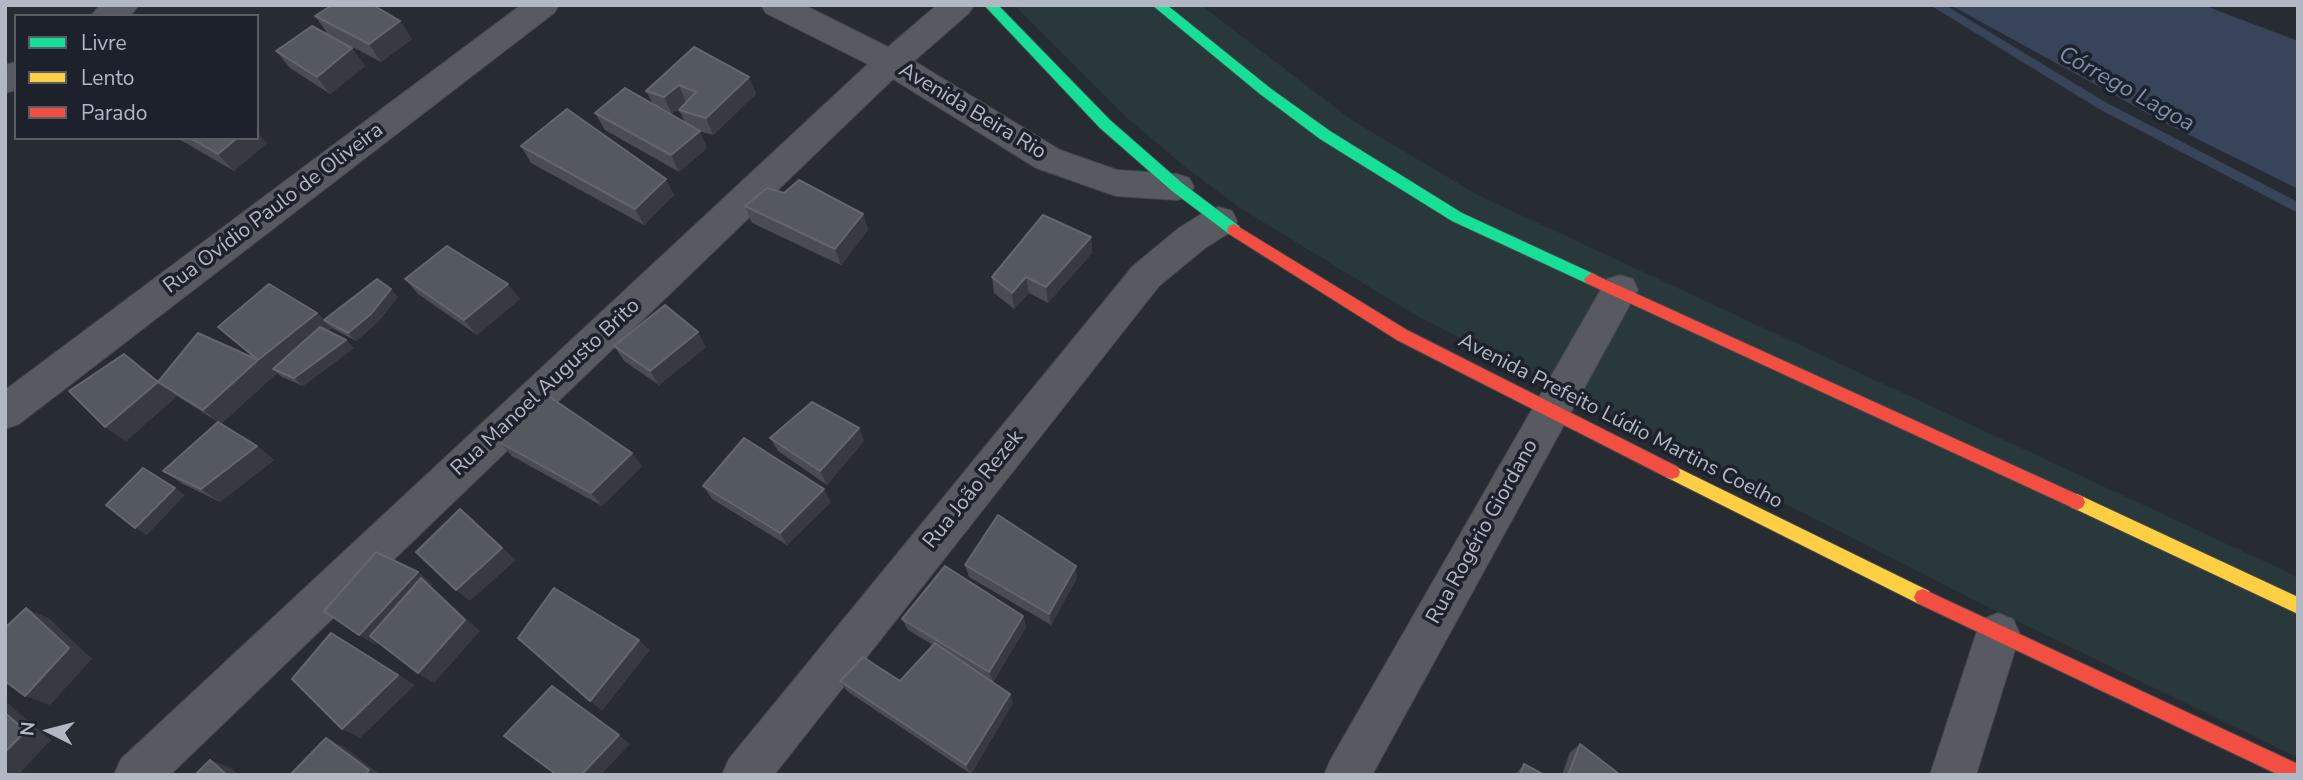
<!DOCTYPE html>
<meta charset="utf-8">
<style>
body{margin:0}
#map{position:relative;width:2303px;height:780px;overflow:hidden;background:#272b32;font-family:"Nunito Sans",sans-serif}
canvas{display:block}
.frame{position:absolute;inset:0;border:7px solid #b1b7c3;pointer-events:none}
.legend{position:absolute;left:14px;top:14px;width:245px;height:126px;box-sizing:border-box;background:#1c212b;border:2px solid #585d68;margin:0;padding:9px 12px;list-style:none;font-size:21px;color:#b1b7c3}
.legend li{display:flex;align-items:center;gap:14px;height:35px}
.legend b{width:35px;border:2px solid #585d68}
.north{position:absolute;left:14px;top:696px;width:70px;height:70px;-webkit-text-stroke:5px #1c212b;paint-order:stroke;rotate:276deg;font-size:19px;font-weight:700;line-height:28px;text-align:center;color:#b1b7c3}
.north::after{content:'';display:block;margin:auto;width:24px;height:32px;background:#b1b7c3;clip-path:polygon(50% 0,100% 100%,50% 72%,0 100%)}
</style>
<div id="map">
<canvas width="2303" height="780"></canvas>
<div class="frame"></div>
<ul class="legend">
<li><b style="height:9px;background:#16e098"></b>Livre</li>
<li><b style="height:9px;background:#ffcf43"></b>Lento</li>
<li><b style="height:9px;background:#f24e42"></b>Parado</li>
</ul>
<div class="north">N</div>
</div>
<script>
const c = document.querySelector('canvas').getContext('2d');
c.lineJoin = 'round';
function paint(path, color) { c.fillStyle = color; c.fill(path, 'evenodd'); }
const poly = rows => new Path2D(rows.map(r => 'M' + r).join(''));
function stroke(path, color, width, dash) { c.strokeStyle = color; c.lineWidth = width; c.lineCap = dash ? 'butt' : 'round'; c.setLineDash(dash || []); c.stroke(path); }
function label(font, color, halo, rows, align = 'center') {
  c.font = font + ' "Nunito Sans",sans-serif'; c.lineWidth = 7; c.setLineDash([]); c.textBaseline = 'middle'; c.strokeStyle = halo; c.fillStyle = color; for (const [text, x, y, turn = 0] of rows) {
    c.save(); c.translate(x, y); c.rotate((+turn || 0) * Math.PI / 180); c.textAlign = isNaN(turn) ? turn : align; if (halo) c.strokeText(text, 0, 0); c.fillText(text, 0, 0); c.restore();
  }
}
const green = poly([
 [1014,5,1201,5,1353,121,1478,195,2298,577,2298,758,1978,602,1417,316,1240,208,1189,170,1127,118]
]);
const water = poly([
 [1950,5,2203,5,2298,41,2298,189,2169,125]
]);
const stream = poly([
 [1930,5,1945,5,2107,103,2298,202,2298,213,2099,109,1930,5]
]);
const street = poly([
 [100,5,139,5,130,16,91,16,100,5],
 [521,5,559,5,554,13,19,424,5,429,5,390,521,5],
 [761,5,804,5,888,47,937,5,974,5,969,13,914,61,1060,150,1117,170,1177,174,1189,178,1194,187,1189,196,1177,200,1116,196,1036,168,893,79,170,775,114,775,121,759,868,64,766,13,761,5],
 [16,62,16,90,5,93,5,65,16,62],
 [1219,207,1232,211,1237,221,1232,231,1205,248,1159,286,774,775,722,775,729,759,1133,266,1179,228,1206,211,1219,207],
 [1620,275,1633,279,1638,290,1372,775,1324,775,1331,759,1607,279,1620,275],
 [1998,613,2013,619,2020,634,1976,775,1930,775,1976,634,1983,619,1998,613]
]);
const fast = poly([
 [984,5,998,5,1110,120,1182,183,1239,226,1241,230,1239,234,1229,234,1172,191,1100,128,984,5],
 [1152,5,1167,5,1270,88,1330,131,1462,213,1596,275,1598,279,1596,283,1586,283,1452,221,1320,139,1260,94,1152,5]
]);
const slow = poly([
 [1672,465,1929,591,1932,597,1929,603,1923,605,1917,603,1666,477,1664,472,1666,467,1672,465],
 [2077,494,2298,597,2298,614,2071,507,2069,502,2071,497,2077,494]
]);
const jam = poly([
 [1234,224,1407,330,1678,467,1680,472,1678,477,1672,479,1666,477,1397,340,1229,234,1227,230,1229,226,1234,224],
 [1591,273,2083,497,2085,502,2083,507,2077,510,2071,507,1586,283,1584,279,1591,273],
 [1923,589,2298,764,2298,775,2279,775,1917,603,1914,597,1917,591,1923,589]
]);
const wall = poly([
 [315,16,400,21,412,39,381,62,328,34],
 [694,47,749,77,756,94,713,135,699,131,707,148,679,172,605,130,595,113,653,104,646,91],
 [685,103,679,110,685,122,666,112,672,114],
 [352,48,365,66,330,94,290,68,276,51],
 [177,138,257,138,267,143,234,171],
 [521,146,674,195,644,225,531,163],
 [745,206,863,214,868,230,841,265,752,223],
 [1091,237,1092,253,1048,303,1029,293,1014,309,994,293,992,277],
 [405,279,520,299,477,335,418,294],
 [398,297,378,322,356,341,332,328,328,331,354,348,303,386,282,377,277,373,221,424,257,446,274,460,220,502,183,484,163,471,218,422,177,396,126,441,105,427,143,368,158,381,257,360,317,313,324,320],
 [614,346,706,347,659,385,624,361],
 [859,428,864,441,827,485,778,451,770,438],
 [499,442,632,453,642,466,602,506,512,456],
 [703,486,831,502,787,545,712,499],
 [965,565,1077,578,1051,625,969,577],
 [1023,616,1026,627,993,682,1013,703,971,774,847,691,840,681,900,681,933,645,908,630,902,619],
 [1580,744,1619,775,1562,775,1570,752],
 [1524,764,1544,775,1515,775]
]);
const shadedWall = poly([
 [400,21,412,39,381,62,369,44],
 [352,48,365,66,330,94,317,77],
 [749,77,756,94,713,135,706,118],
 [679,85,686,103,672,114,664,97],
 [700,131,707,148,679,172,671,155],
 [257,132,267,143,234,171,218,154,237,138,257,138],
 [666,179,674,195,644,225,635,209],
 [863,214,868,230,841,265,835,249],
 [1091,237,1092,253,1048,303,1046,287],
 [1026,277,1029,293,1014,309,1012,293],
 [508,284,520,299,477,335,464,320],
 [391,289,398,297,378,322,356,341,348,333],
 [317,313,332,328,279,372,273,369,277,373,221,424,203,410,258,360],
 [698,332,706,347,659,385,650,371],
 [346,340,354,348,303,386,294,378],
 [124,354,177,396,126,441,105,427],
 [859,428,864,441,827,485,820,471],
 [257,446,274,460,220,502,201,489],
 [632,453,642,466,602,506,591,493],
 [175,488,185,495,147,535,135,528],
 [824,489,831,502,787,545,780,533],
 [460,509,516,560,470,601,456,590],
 [1076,566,1077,578,1051,625,1049,614],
 [418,572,433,584,431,586,480,631,434,683,418,673,430,587,376,645,359,635],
 [26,608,50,619,92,659,50,705,25,696],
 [1023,616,1026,627,993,682,989,672],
 [331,633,415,685,360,738,342,729],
 [639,640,650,650,602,711,590,701],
 [1010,694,1013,703,971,774,966,765],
 [5,701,51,740,18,775,5,775],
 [619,735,630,744,601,775,581,775],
 [326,738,344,747,381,775,365,775],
 [210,760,231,768,238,775,227,775]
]);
const building = poly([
 [332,5,373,5,400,21,369,44,315,16,332,5],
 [312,26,352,48,317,77,276,51,312,26],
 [694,47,749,77,706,118,679,110,696,92,679,85,664,97,646,91,694,47],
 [625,88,700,131,671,155,595,113,625,88],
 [567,109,666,179,635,209,521,146,567,109],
 [190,138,237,138,218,154,190,138],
 [799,180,863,214,835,249,745,206,767,188,784,193,799,180],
 [1043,215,1091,237,1046,287,1026,277,1012,293,992,277,1043,215],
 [447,246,508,284,464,320,405,279,447,246],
 [377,279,391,289,371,314,348,333,324,320,377,279],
 [269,284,317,313,258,360,218,327,269,284],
 [665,305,698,332,650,371,614,346,665,305],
 [320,327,346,340,294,378,273,369,320,327],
 [198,333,258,360,203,410,158,382,198,333],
 [124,354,158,382,105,427,69,391,124,354],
 [544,393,632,453,591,493,499,442,544,393],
 [812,402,859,428,820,471,770,438,812,402],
 [218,422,257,446,201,489,163,471,218,422],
 [744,438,824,489,780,533,703,486,744,438],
 [143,468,175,488,135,528,106,505,143,468],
 [460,509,502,548,456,590,416,552,460,509],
 [998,515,1076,566,1049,614,965,565,998,515],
 [376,552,418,572,359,635,324,611,376,552],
 [945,566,1023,616,989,672,902,619,945,566],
 [421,578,465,620,418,673,370,636,421,578],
 [554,588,639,640,590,701,518,638,554,588],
 [26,608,69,648,25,696,5,681,5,628,26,608],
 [331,633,398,675,342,729,292,679,331,633],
 [935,643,1010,694,966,765,840,681,863,657,900,681,935,643],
 [552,686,619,735,581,775,557,775,504,736,552,686],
 [5,713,26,731,5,752,5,713],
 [326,738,369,770,365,775,290,775,326,738],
 [1580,744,1619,774,1619,775,1568,775,1580,744],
 [210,760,227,775,195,775,210,760],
 [1524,764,1544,775,1520,775,1524,764]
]);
const streetNames = [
 ["Avenida Beira Rio",972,112,31],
 ["Rua Ovídio Paulo de Oliveira",274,209,-37],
 ["Rua Manoel Augusto Brito",546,388,-43],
 ["Avenida Prefeito Lúdio Martins Coelho",1620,422,27],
 ["Rua João Rezek",974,490,-51],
 ["Rua Rogério Giordano",1483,532,-61]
];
const waterNames = [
 ["Córrego Lagoa",2126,90,29]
];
paint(green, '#29383a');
paint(water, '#38445a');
paint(stream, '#38445a');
stroke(street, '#44474d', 2);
stroke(fast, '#44474d', 2);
stroke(slow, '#44474d', 2);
stroke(jam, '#44474d', 2);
paint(street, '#575a60');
paint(fast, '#16e098');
paint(slow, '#ffcf43');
paint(jam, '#f24e42');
paint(wall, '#494c52');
paint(shadedWall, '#373a40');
paint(building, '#54585f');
stroke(building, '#63666e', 2);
label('21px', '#b1b7c3', '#1c212b', streetNames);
label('italic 23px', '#7c8da9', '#1c212b', waterNames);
</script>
